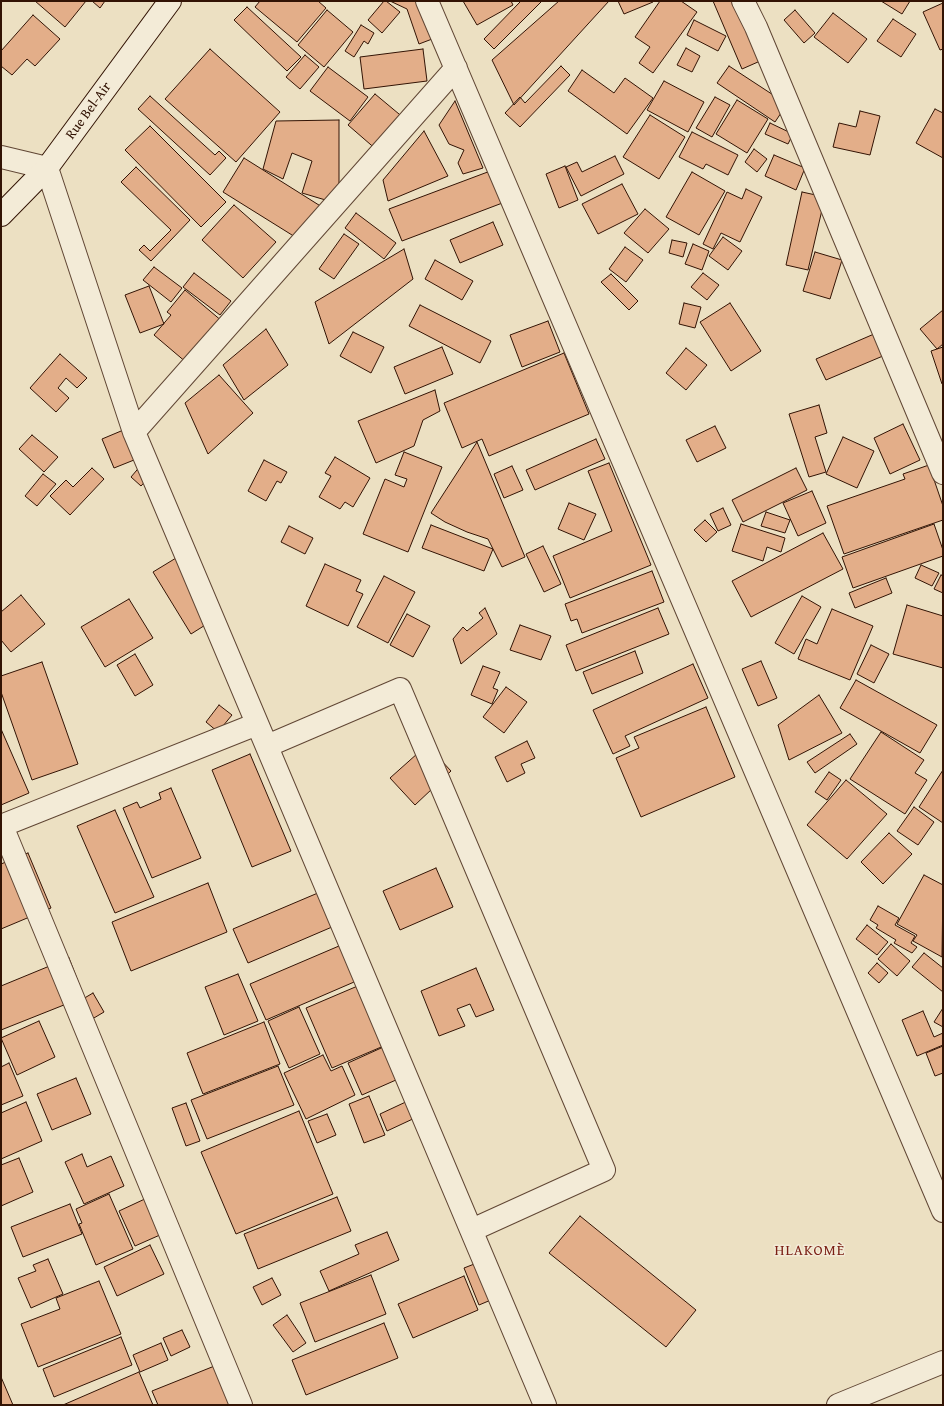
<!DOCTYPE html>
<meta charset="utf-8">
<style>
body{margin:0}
#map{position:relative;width:944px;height:1406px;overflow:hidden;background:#ece0c2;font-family:"Gentium Book Plus",serif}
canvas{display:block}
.frame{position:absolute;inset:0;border:2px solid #321304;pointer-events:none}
</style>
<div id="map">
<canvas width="944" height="1406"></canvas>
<div class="frame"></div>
</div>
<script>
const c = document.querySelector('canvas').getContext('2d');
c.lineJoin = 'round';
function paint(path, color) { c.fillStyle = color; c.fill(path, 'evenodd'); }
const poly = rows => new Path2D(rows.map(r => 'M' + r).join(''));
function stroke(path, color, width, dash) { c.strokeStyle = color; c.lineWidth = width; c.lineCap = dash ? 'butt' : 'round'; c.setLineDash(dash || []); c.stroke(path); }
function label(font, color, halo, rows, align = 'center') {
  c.font = font + ' "Gentium Book Plus",serif'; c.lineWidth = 3; c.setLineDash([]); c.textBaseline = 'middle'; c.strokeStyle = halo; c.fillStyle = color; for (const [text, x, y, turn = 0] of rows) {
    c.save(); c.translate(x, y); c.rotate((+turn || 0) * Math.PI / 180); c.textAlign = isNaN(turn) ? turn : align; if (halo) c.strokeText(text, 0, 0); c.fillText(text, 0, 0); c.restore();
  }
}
const building = poly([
 [35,1,86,1,65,27,35,1],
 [92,1,105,1,100,8,92,1],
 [260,1,318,1,326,8,297,42,255,7,260,1],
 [384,1,386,1,400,12,382,33,368,20,384,1],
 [390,1,424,1,440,36,419,44,407,9,390,1],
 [463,1,511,1,513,5,477,25,463,1],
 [521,1,542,1,494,49,484,39,521,1],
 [559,1,609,1,514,105,492,60,559,1],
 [618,1,653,1,653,2,624,14,618,1],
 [660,1,681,1,697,12,653,73,639,63,650,47,635,37,660,1],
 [713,1,734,1,767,58,742,69,713,1],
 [881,1,910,1,902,14,881,1],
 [943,3,943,49,940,50,923,12,943,3],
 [247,7,301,57,287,71,234,20,247,7],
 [327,10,353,32,324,67,298,45,327,10],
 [795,10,815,33,804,43,784,20,795,10],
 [833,13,867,39,848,63,814,37,833,13],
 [33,15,60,39,35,66,27,59,12,75,1,66,1,51,33,15],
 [893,19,916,34,901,57,877,41,893,19],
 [694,20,726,36,718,51,687,35,694,20],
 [361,25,374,33,368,44,364,41,354,57,345,51,361,25],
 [686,48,700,56,692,72,677,65,686,48],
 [210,49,280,112,236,162,165,99,210,49],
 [423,49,427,81,364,89,360,57,423,49],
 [305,55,319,67,300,89,286,77,305,55],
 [561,66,570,75,520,127,505,113,520,97,525,103,561,66],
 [729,66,787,104,775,122,717,83,729,66],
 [328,67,368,97,350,121,310,91,328,67],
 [582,70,614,93,625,78,653,98,627,134,568,91,582,70],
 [664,81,704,102,688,132,647,110,664,81],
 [375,94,405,119,378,151,348,125,375,94],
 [150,96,215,155,219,151,226,158,210,175,138,109,150,96],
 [715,97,730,105,712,137,696,128,715,97],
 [737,100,768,119,747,153,716,134,737,100],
 [455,101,483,168,463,174,458,163,464,150,449,144,439,125,455,101],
 [935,109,943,113,943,158,916,143,935,109],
 [860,111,880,116,870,155,833,147,839,123,856,127,860,111],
 [650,115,685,137,659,179,623,157,650,115],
 [339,120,339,204,302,193,312,161,292,153,283,179,263,169,276,121,339,120],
 [770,123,793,134,788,144,765,134,770,123],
 [150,126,226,202,201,227,125,150,150,126],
 [424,131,448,176,388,201,383,180,424,131],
 [692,132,738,155,728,175,706,164,703,169,679,157,692,132],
 [754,149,767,159,757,172,745,162,754,149],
 [774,155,805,168,796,190,765,176,774,155],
 [615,156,624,174,581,196,566,167,577,162,582,172,615,156],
 [244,158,322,207,300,240,223,192,244,158],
 [565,166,578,200,559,208,546,174,565,166],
 [136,167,190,220,151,261,139,250,144,245,150,251,171,230,121,182,136,167],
 [493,170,505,202,402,241,389,209,493,170],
 [692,172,725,191,699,235,666,217,692,172],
 [622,184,638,214,598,234,582,204,622,184],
 [746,189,762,197,740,242,721,233,713,249,703,244,727,192,742,199,746,189],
 [802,192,825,197,808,270,786,265,802,192],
 [234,205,276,242,243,278,202,240,234,205],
 [645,209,669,229,648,253,624,233,645,209],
 [356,213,396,243,384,259,345,228,356,213],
 [493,222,503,245,460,263,450,240,493,222],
 [344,234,359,244,334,279,319,269,344,234],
 [723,237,742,251,728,270,709,256,723,237],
 [672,240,687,243,683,257,669,253,672,240],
 [693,244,709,251,702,270,685,264,693,244],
 [625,247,643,260,626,282,609,269,625,247],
 [404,249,413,279,329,344,315,302,404,249],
 [815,252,842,260,830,299,803,291,815,252],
 [435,260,473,281,462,300,425,279,435,260],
 [154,267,182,288,171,302,143,280,154,267],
 [194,273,231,301,220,315,183,287,194,273],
 [703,273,719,285,707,300,691,287,703,273],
 [611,274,638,301,629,310,601,282,611,274],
 [149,286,164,324,140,333,125,295,149,286],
 [185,290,229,327,187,363,154,335,171,315,167,312,185,290],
 [684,303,701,307,695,328,679,324,684,303],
 [730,303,761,351,731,371,700,322,730,303],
 [420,305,491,341,480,363,409,326,420,305],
 [943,310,943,344,937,349,920,329,943,310],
 [548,321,560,352,522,367,510,335,548,321],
 [266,329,288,365,244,400,223,365,266,329],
 [881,331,890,353,826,380,816,359,881,331],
 [353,332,384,347,371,373,340,356,353,332],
 [442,347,453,374,405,394,394,367,442,347],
 [943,347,943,383,942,384,931,351,943,347],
 [686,348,707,365,686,390,666,373,686,348],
 [564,353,589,414,489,456,482,439,462,448,444,403,564,353],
 [60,354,87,378,77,388,66,378,58,388,69,398,56,412,30,388,60,354],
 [219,375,253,413,208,454,185,403,219,375],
 [435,390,440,411,423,420,414,446,376,463,358,421,435,390],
 [819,405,827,433,815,437,826,472,809,477,789,414,819,405],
 [903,424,920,460,890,474,874,438,903,424],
 [133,426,144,456,114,468,102,439,133,426],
 [715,426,726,448,697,462,686,440,715,426],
 [32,435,58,457,44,472,19,449,32,435],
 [843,437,874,451,857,488,826,474,843,437],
 [596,439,605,459,535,490,526,470,596,439],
 [477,442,525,557,502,567,488,539,467,532,445,522,431,513,477,442],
 [404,452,442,467,408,552,363,534,385,479,404,487,407,479,395,475,404,452],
 [335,457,370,478,353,507,345,502,340,509,319,497,331,476,325,473,335,457],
 [264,460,287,472,281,483,277,481,266,501,248,491,264,460],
 [609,463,651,565,570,598,553,556,612,531,588,471,609,463],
 [142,464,152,474,141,486,131,477,142,464],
 [929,465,943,506,943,520,844,554,827,506,905,479,903,474,929,465],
 [512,466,523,490,504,498,494,474,512,466],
 [92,468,104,479,70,515,50,496,66,480,73,487,92,468],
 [796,468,807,490,743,522,732,500,796,468],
 [43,474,56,484,37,506,25,496,43,474],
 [812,491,826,523,798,536,783,503,812,491],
 [569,503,596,514,584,540,558,529,569,503],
 [723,508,731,525,718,531,710,514,723,508],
 [766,512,790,520,785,533,761,526,766,512],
 [705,520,717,532,706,542,694,530,705,520],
 [741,524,785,538,781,552,767,547,763,561,732,551,741,524],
 [934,524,943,550,943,556,853,588,842,557,934,524],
 [431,525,493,549,484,571,422,548,431,525],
 [289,526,313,538,305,554,281,542,289,526],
 [823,533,843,569,751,617,732,581,823,533],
 [543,546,561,584,544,592,526,554,543,546],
 [181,555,218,617,191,634,153,572,181,555],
 [325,564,361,580,356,591,363,594,348,626,306,606,325,564],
 [921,565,939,573,932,586,915,578,921,565],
 [652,571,664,602,582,633,577,619,571,621,565,604,652,571],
 [941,575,943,576,943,593,934,589,941,575],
 [384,576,415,592,388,643,357,627,384,576],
 [886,578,892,593,855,608,849,593,886,578],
 [21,595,45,624,11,652,1,640,1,612,21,595],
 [802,596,821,607,794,654,775,643,802,596],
 [129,599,153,638,105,667,81,627,129,599],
 [907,605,943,616,943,668,893,654,907,605],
 [485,608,497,634,461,664,453,639,463,627,467,631,483,618,479,613,485,608],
 [658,608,669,634,576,671,566,645,658,608],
 [832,609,873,626,850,680,798,659,806,639,817,644,832,609],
 [407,614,430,626,413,657,390,645,407,614],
 [520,625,551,636,541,660,510,650,520,625],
 [871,645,889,654,874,683,857,674,871,645],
 [635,651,643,673,592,694,583,672,635,651],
 [135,654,153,685,135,696,117,665,135,654],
 [761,661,777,698,758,706,742,669,761,661],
 [42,662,78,764,32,780,1,692,1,676,42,662],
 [693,664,708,698,625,736,630,746,613,754,593,710,693,664],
 [483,666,500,672,493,688,498,690,492,704,471,695,483,666],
 [856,680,937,725,920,753,840,708,856,680],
 [506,687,527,702,504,733,483,717,506,687],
 [819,695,842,733,789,760,778,725,819,695],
 [219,705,232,715,218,732,206,722,219,705],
 [706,707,735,777,641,817,616,758,639,748,634,737,706,707],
 [1,729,29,793,1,805,1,729],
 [881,732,924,760,915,773,927,780,905,814,850,779,881,732],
 [850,734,857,744,815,773,807,762,850,734],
 [527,741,535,758,521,764,525,773,507,782,495,757,527,741],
 [427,745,451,771,415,805,390,778,427,745],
 [250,754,291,851,252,867,212,770,250,754],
 [943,770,943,823,919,807,943,770],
 [829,772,841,780,827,800,815,792,829,772],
 [846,780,887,814,847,859,807,825,846,780],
 [171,788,201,858,152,878,123,808,137,802,140,808,161,799,159,793,171,788],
 [914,807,934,822,918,845,897,831,914,807],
 [115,810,154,897,115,913,77,826,115,810],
 [889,833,912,854,883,884,861,862,889,833],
 [28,853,51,908,1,929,1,864,28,853],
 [436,868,453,907,400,930,383,891,436,868],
 [924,875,943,885,942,957,913,941,917,935,897,924,924,875],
 [208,883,227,932,131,971,112,922,208,883],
 [332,887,346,921,248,963,233,929,332,887],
 [878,906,899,918,895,925,915,936,911,943,917,947,912,953,894,943,896,940,876,928,878,925,870,920,878,906],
 [867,925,888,942,877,955,856,939,867,925],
 [353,940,368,976,266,1020,250,984,353,940],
 [891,944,910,961,897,976,878,959,891,944],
 [924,953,943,968,943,992,912,967,924,953],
 [69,958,84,997,1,1030,1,986,69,958],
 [877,963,888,973,879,983,868,973,877,963],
 [476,968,494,1010,476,1017,470,1004,457,1009,465,1026,439,1036,421,991,476,968],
 [238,974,258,1021,224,1035,205,987,238,974],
 [367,982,393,1042,332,1068,306,1008,367,982],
 [93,993,104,1012,77,1028,66,1009,93,993],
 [299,1007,320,1054,289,1068,268,1021,299,1007],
 [943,1008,943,1027,934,1022,943,1008],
 [923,1011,934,1037,943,1033,943,1045,917,1056,902,1020,923,1011],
 [39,1021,55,1057,17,1075,1,1038,39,1021],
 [264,1022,280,1064,203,1094,187,1053,264,1022],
 [390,1044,405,1076,362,1095,348,1063,390,1044],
 [943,1046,943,1073,935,1076,926,1053,943,1046],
 [323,1055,331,1071,342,1066,355,1095,306,1119,284,1073,323,1055],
 [9,1063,23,1096,1,1105,1,1067,9,1063],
 [278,1066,294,1105,207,1139,191,1100,278,1066],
 [76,1078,91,1114,52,1130,37,1094,76,1078],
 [369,1096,385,1135,364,1143,349,1104,369,1096],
 [410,1100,417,1117,387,1131,380,1114,410,1100],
 [26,1102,42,1141,1,1159,1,1113,26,1102],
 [186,1103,200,1141,186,1146,172,1108,186,1103],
 [299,1111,333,1194,236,1234,201,1152,299,1111],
 [327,1114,336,1135,317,1143,308,1121,327,1114],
 [82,1154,87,1167,111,1156,124,1186,84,1204,65,1162,82,1154],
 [19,1158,33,1192,1,1206,1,1165,19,1158],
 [162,1191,178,1227,135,1246,119,1211,162,1191],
 [109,1194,133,1249,96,1265,79,1224,82,1223,76,1209,109,1194],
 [337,1197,351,1231,258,1269,244,1234,337,1197],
 [70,1204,82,1234,23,1257,11,1227,70,1204],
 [580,1216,696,1310,666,1347,549,1253,580,1216],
 [387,1232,399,1260,329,1291,320,1271,359,1254,355,1245,387,1232],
 [150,1245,164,1274,117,1296,104,1267,150,1245],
 [48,1259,63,1294,31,1308,18,1278,36,1271,33,1265,48,1259],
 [482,1261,498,1297,479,1305,464,1268,482,1261],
 [371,1275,386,1314,315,1342,300,1303,371,1275],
 [464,1276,478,1310,413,1338,398,1304,464,1276],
 [272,1278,281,1295,262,1305,253,1287,272,1278],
 [99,1281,121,1334,38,1367,21,1324,60,1309,56,1298,99,1281],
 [287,1315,306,1343,293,1352,273,1325,287,1315],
 [384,1323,398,1358,306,1395,292,1360,384,1323],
 [182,1330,190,1347,171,1356,163,1338,182,1330],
 [121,1337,132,1365,54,1397,43,1369,121,1337],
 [161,1343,168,1360,140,1372,133,1355,161,1343],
 [217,1365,233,1403,228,1405,158,1405,152,1391,217,1365],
 [139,1372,153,1405,63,1405,139,1372],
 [1,1377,13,1405,1,1405,1,1377]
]);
const street = poly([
 [427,1,943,1211],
 [743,1,756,27,943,473],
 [1,157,47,168,134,432,545,1405],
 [134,432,456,68],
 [267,746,400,689,604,1170,472,1230],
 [1,826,257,724],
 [2,826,241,1405],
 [838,1405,943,1362]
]);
const secondary = poly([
 [1,215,47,168,170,1]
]);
const streetNames = [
 ["Rue Bel-Air",89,111,-54]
];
const neighbourhoodNames = [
 ["HLAKOMÈ",810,1251]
];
paint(building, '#e3ae89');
stroke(building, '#321304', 1);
stroke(street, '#604634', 24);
stroke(secondary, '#321304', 24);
stroke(street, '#f3ebd7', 22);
stroke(secondary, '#f3ebd7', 22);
label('14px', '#321304', '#f3ebd7', streetNames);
c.letterSpacing = '1px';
label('15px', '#7a1f14', '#f3ebd7', neighbourhoodNames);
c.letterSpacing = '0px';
</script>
